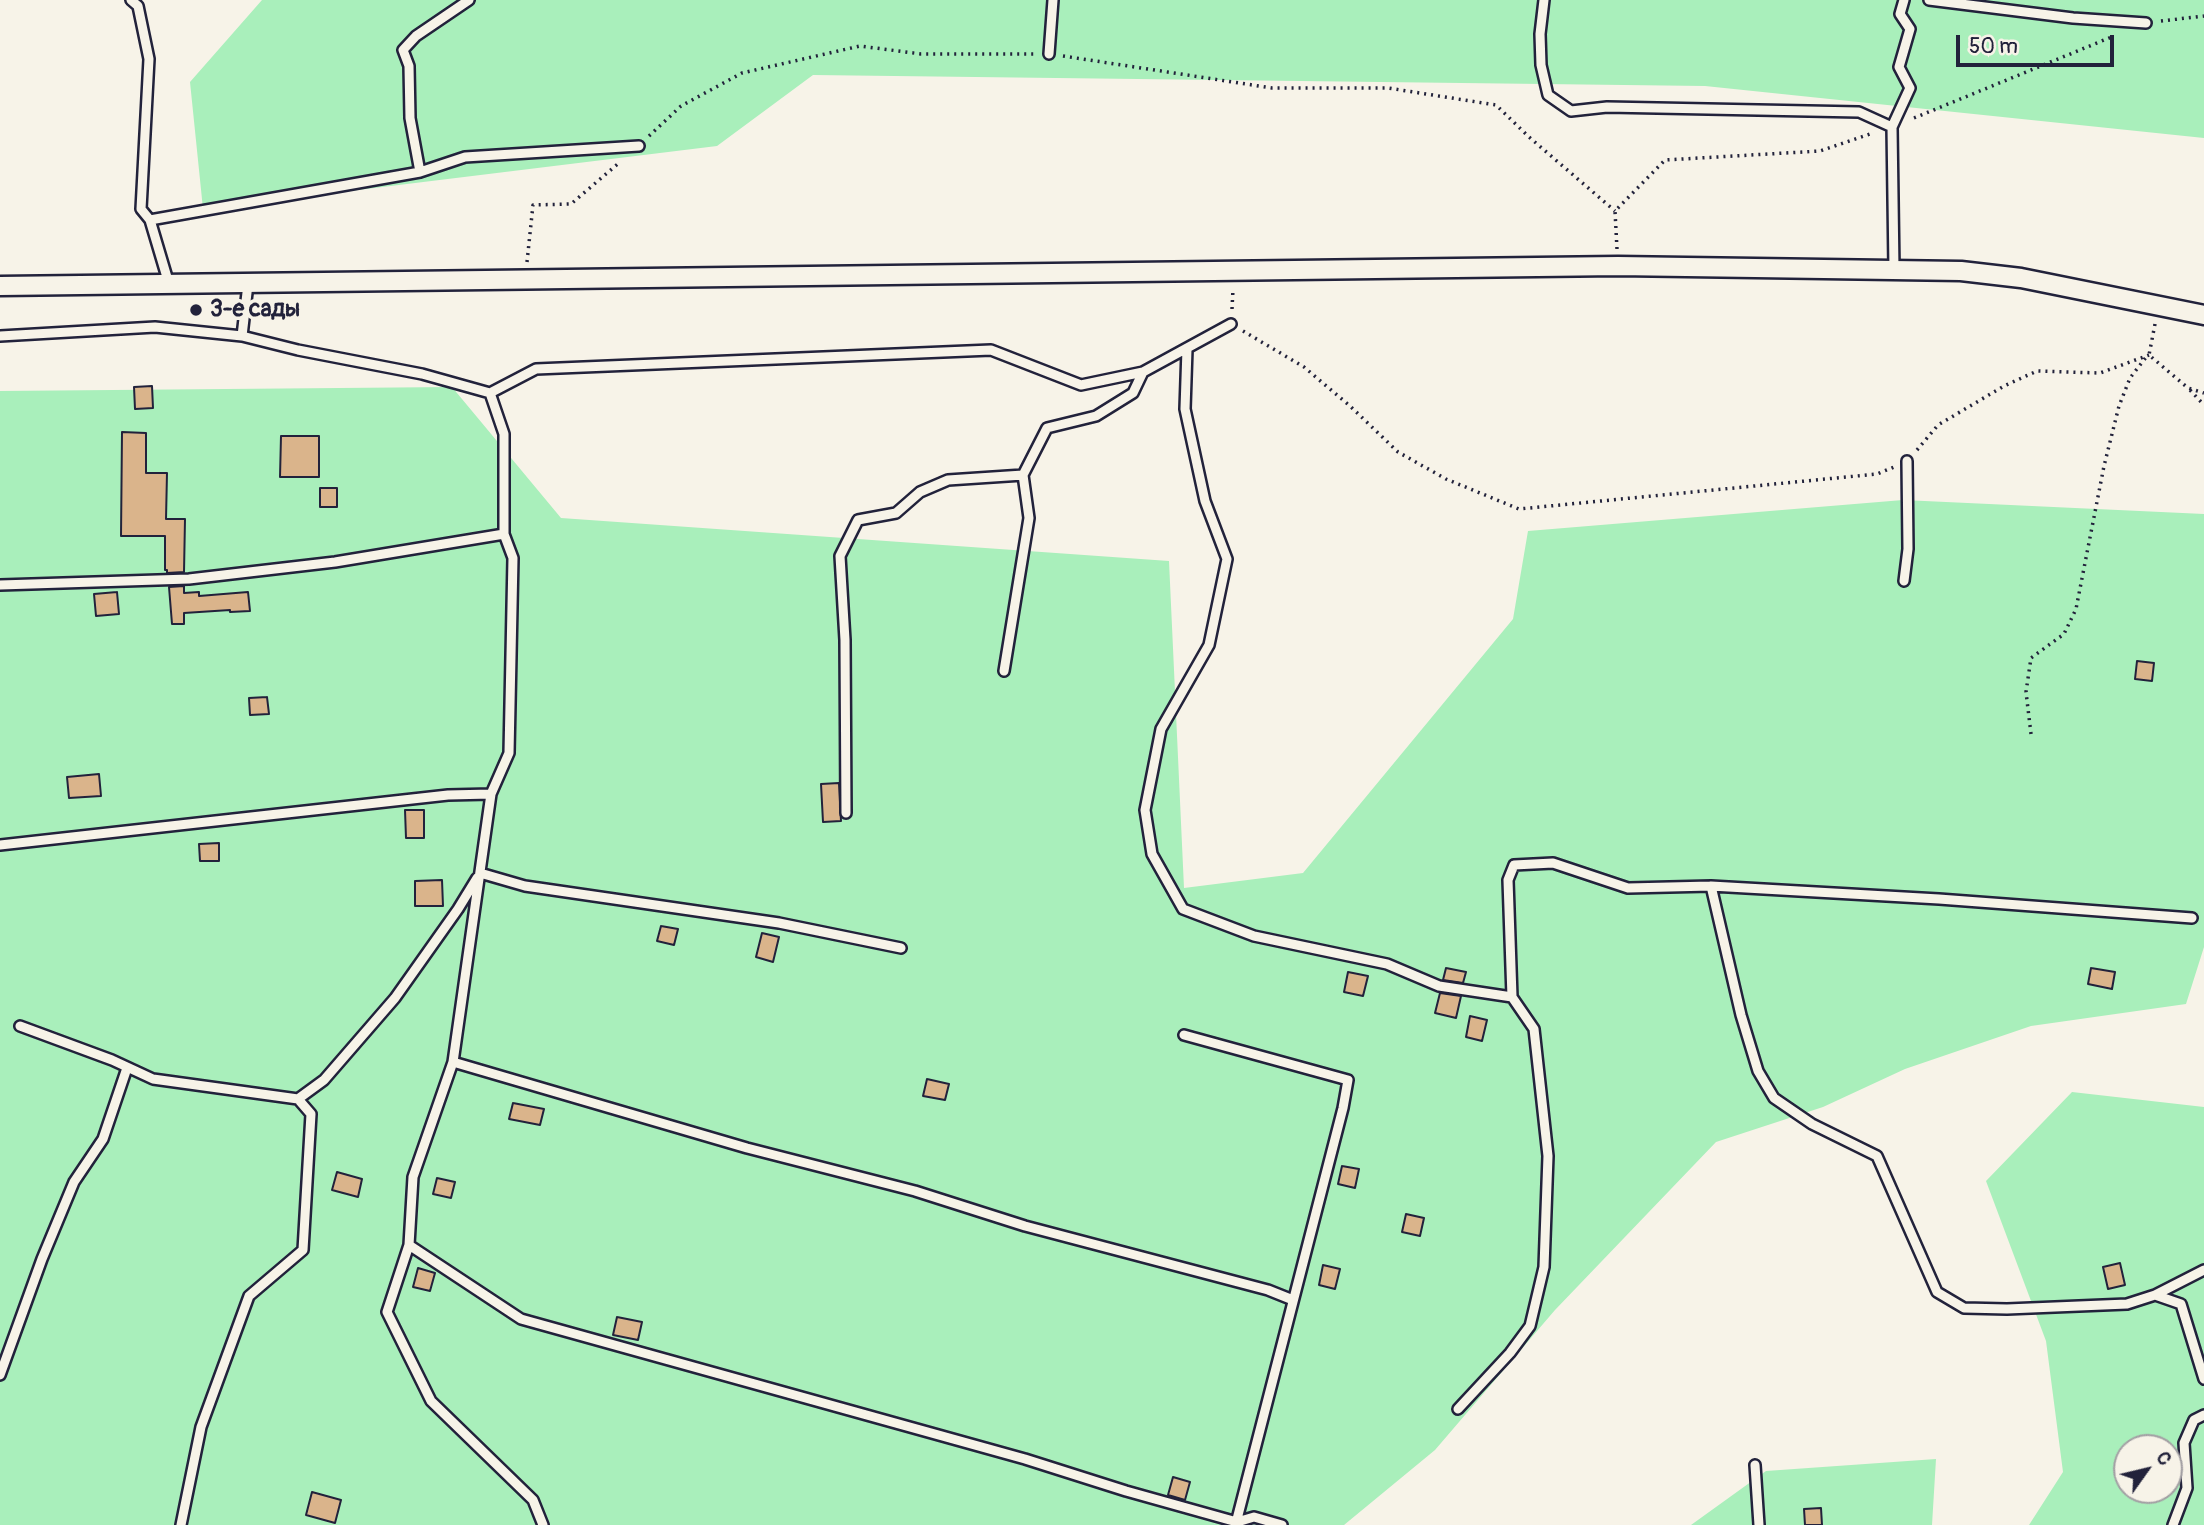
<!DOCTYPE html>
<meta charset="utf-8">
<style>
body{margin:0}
#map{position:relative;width:2204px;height:1525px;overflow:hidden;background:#f7f3e8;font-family:Pangolin,sans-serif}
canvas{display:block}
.north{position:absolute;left:2113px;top:1434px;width:70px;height:70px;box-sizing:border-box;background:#f7f3e8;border:2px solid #a29fa3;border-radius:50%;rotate:56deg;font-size:19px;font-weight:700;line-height:28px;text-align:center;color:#22223b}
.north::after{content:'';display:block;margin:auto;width:24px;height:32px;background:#22223b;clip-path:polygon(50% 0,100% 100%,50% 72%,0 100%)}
.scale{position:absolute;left:1956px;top:35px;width:158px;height:32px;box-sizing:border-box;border:4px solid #22223b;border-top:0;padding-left:9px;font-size:21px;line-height:24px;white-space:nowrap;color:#22223b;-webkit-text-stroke:5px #f7f3e8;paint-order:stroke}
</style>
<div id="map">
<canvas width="2204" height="1525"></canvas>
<div class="north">С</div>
<div class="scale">50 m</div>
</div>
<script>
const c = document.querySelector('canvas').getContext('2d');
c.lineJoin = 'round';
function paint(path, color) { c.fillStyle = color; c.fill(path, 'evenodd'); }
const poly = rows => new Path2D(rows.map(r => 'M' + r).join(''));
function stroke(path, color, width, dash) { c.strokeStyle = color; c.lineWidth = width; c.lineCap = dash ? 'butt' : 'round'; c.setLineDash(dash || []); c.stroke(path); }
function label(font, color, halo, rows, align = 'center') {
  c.font = font + ' Pangolin,sans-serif'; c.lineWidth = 7; c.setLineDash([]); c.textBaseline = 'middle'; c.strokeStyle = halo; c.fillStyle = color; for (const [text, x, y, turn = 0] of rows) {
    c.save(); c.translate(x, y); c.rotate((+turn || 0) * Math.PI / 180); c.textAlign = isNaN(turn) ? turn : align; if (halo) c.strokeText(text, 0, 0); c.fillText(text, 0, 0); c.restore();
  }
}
const green = poly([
 [262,0,2204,0,2204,138,1705,86,813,75,717,146,203,209,190,82],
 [452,387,561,518,1169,561,1184,888,1303,873,1513,619,1528,531,1903,500,2204,514,2204,947,2186,1004,2031,1026,1905,1069,1823,1107,1716,1142,1555,1310,1435,1450,1344,1525,0,1525,0,391],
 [2072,1092,2204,1107,2204,1525,2029,1525,2063,1472,2046,1341,1986,1181],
 [2127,1448,2169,1448,2169,1490,2127,1490],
 [1936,1459,1932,1525,1691,1525,1766,1471]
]);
const building = poly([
 [152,386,153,408,135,409,134,387,152,386],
 [122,432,146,433,146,473,167,473,166,519,185,519,184,572,167,573,167,570,165,570,165,536,121,536,122,432],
 [281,436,319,436,319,477,280,477,281,436],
 [320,488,337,488,337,507,320,507,320,488],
 [184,586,184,593,199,592,199,596,248,592,250,611,230,612,230,610,184,613,184,624,172,624,169,587,184,586],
 [117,592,119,614,96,616,94,594,117,592],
 [2137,661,2154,663,2152,681,2135,679,2137,661],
 [267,697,269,714,250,715,249,698,267,697],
 [99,774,101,796,69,798,67,777,99,774],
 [839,783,841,821,823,822,821,784,839,783],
 [405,810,424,810,424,838,406,838,405,810],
 [219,843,219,861,200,861,199,844,219,843],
 [442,880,443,906,415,906,415,881,442,880],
 [661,926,678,929,674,945,657,941,661,926],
 [762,933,779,937,773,962,756,957,762,933],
 [1446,968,1466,972,1463,983,1443,980,1446,968],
 [2091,968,2115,972,2112,989,2088,984,2091,968],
 [1348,972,1368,976,1363,996,1344,992,1348,972],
 [1440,993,1461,996,1456,1018,1435,1013,1440,993],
 [1470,1016,1487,1020,1482,1041,1466,1037,1470,1016],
 [927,1079,949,1084,945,1100,923,1096,927,1079],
 [513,1103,544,1109,540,1125,509,1119,513,1103],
 [1342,1166,1359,1169,1355,1188,1338,1184,1342,1166],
 [337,1172,362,1179,358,1197,332,1190,337,1172],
 [437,1178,455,1182,451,1198,433,1194,437,1178],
 [1406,1214,1424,1218,1420,1236,1402,1232,1406,1214],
 [2120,1263,2125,1285,2108,1289,2103,1267,2120,1263],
 [1323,1265,1340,1269,1335,1289,1319,1285,1323,1265],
 [418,1268,435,1273,430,1291,413,1287,418,1268],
 [617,1317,642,1322,638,1340,613,1335,617,1317],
 [1173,1477,1190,1482,1185,1500,1168,1495,1173,1477],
 [312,1492,341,1500,335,1523,306,1515,312,1492],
 [1821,1508,1822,1525,1805,1525,1804,1509,1821,1508]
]);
const path = poly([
 [2161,21,2204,16],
 [1063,56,1272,88,1388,88,1496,105,1529,137,1615,211],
 [1914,118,2114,36],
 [649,136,681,106,742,73,860,46,921,54,1034,54],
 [1617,249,1615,211,1665,160,1820,151,1870,134],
 [527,262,533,205,571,204,620,162],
 [1232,309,1233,289],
 [2155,324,2149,355,2188,388,2204,393],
 [1243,331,1304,367,1350,406,1398,452,1446,479,1519,509,1877,474,1894,467],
 [2190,390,2204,405],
 [1917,450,1938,425,2004,386,2037,371,2100,373,2149,355],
 [2031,734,2026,692,2031,658,2064,634,2076,609,2104,466,2119,406,2130,378,2147,356]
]);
const service = poly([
 [131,0,138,6,149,59,141,209,150,220,169,284],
 [1544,0,1540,34,1541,65,1548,95,1571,111,1607,107,1859,112,1892,127,1894,270],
 [1929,0,2073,18,2146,23],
 [1049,54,1053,0],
 [1892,127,1910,88,1899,67,1910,29,1900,14,1904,0],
 [420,172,410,118,409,66,403,50,416,36,469,0],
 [150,220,420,172,465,157,639,146],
 [248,284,242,336,298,350,422,374,490,393,536,369,991,350,1081,385,1143,372,1231,324],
 [0,336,155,327,242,336],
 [1187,349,1185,409,1205,501,1227,559,1209,645,1161,729,1145,810,1152,854,1183,909,1254,936,1387,964,1439,986,1512,997],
 [490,393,504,434,504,534,513,558,509,753,491,794,453,1062,413,1177,409,1245,387,1312,431,1401,533,1500,543,1525],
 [1904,581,1908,549,1907,461],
 [0,585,189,579,335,562,504,534],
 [1004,671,1029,518,1023,475],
 [846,813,845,640,840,556,858,520,896,513,920,492,948,480,1023,475,1047,428,1096,416,1133,393,1143,372],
 [0,845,448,795,491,794],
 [480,873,525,886,779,923,901,948],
 [1711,886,1741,1015,1758,1071,1774,1098,1812,1124,1877,1156,1937,1292,1964,1308,2007,1309,2127,1304,2155,1295,2204,1270],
 [20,1026,112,1060,153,1079,298,1099,324,1080,395,998,458,909,477,878],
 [1184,1035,1348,1080,1343,1108,1236,1523],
 [453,1062,747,1148,915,1191,1025,1226,1268,1290,1293,1300],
 [409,1245,521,1319,1025,1459,1126,1491,1237,1522,1254,1517,1282,1525],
 [2155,1295,2181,1304,2204,1379],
 [0,1375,42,1259,74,1182,103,1139,127,1068],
 [1458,1409,1510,1353,1530,1326,1544,1267,1548,1156,1534,1029,1512,997,1508,880,1514,865,1553,863,1628,888,1711,886,1939,899,2192,918],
 [1755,1465,1759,1525],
 [181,1525,201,1427,249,1296,303,1250,311,1114,298,1099],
 [2173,1525,2187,1488,2184,1443,2194,1420,2204,1415]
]);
const minor = poly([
 [0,286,1618,266,1961,271,2021,278,2204,315]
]);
const markers = [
 [196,310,7,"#22223b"]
];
const poiNames = [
 ["3-е сады",210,310]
];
paint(green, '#a9efbb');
paint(building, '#dab48b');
stroke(building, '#22223b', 2);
stroke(service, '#22223b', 14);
stroke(minor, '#22223b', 23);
stroke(path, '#22223b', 3.5, [2, 5]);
stroke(service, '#f7f3e8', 9);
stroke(minor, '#f7f3e8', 18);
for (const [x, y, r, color] of markers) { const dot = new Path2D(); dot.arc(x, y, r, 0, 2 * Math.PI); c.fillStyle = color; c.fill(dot); stroke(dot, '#f7f3e8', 2.5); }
label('bold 23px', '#22223b', '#f7f3e8', poiNames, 'left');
</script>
